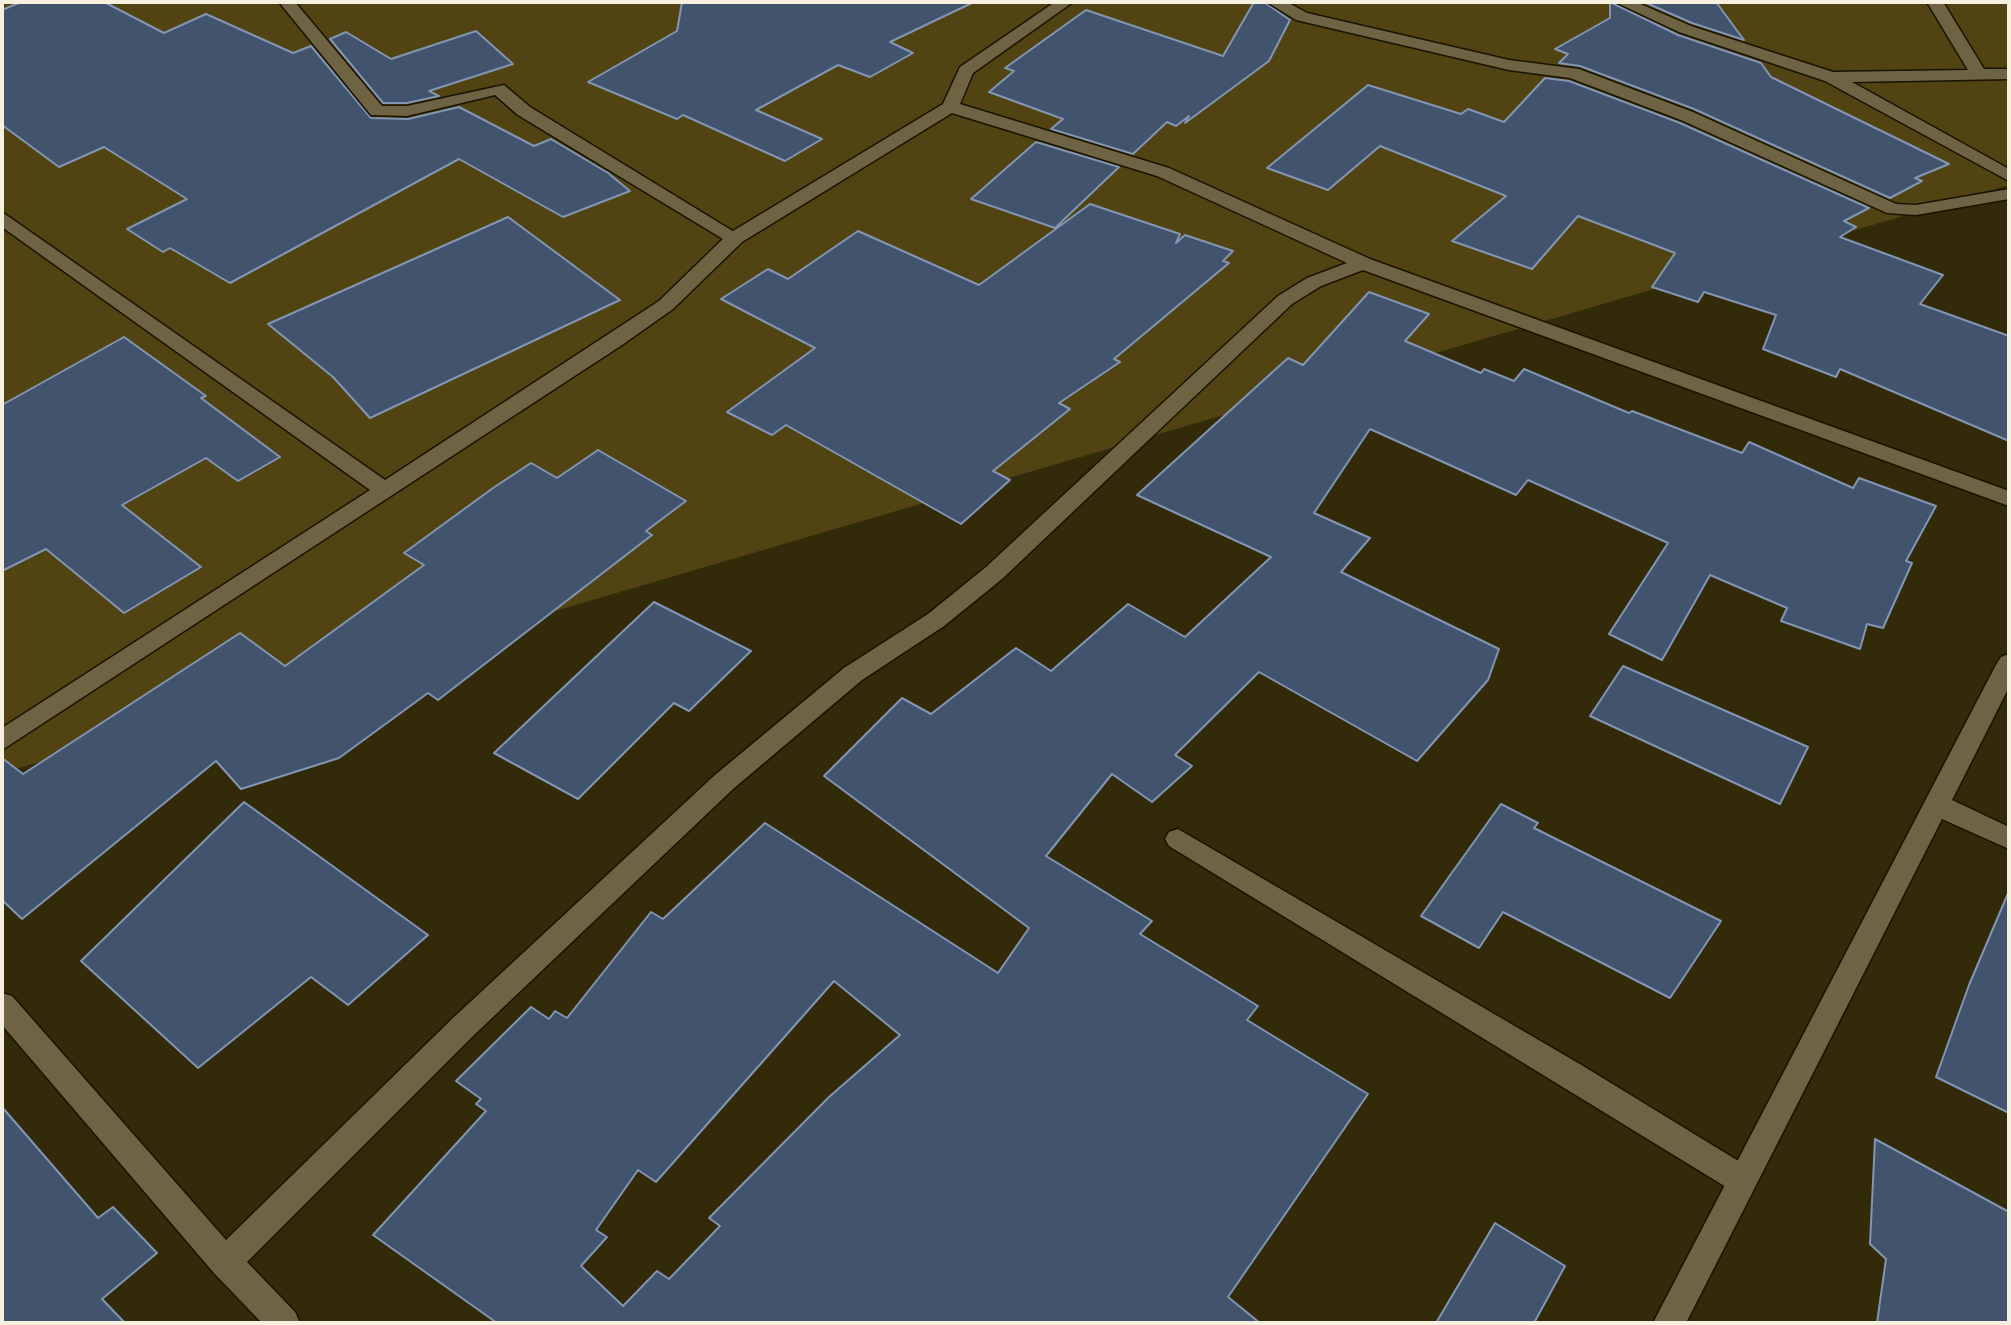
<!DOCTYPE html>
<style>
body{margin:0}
#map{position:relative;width:2011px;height:1325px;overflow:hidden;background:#332a0a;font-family:"Golos Text",sans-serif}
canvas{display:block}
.frame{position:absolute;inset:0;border:4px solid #f6f1de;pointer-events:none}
</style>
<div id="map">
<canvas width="2011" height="1325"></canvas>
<div class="frame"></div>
</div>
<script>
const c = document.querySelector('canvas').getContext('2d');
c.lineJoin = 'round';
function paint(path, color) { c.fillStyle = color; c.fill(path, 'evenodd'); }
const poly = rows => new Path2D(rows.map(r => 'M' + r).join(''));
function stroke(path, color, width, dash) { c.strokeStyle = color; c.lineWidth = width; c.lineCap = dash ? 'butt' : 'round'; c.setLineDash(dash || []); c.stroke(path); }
const green = poly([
 [2,2,2009,2,2009,185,2,773]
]);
const building = poly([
 [21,2,104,2,164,33,206,14,293,53,311,46,371,118,408,119,459,107,534,146,551,139,608,173,630,191,563,217,459,159,230,283,170,248,163,252,127,229,187,199,104,147,59,167,2,125,2,10,21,2],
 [682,2,974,2,890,42,913,53,870,77,838,65,756,110,822,139,785,161,683,115,677,119,588,82,677,31,682,2],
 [1254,2,1264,2,1290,20,1269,61,1185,123,1189,116,1176,126,1167,122,1133,154,1051,129,1063,119,989,92,1014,71,1005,68,1086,10,1223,56,1254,2],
 [1610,2,1678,35,1761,63,1771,77,1949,164,1915,178,1922,181,1890,198,1694,109,1580,66,1559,63,1568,54,1555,49,1610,18,1610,2],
 [1644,2,1716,2,1744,40,1692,23,1644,2],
 [476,31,513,64,429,91,439,96,407,103,383,103,330,39,346,32,391,59,476,31],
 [1545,78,1569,81,1680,123,1869,208,1844,221,1856,227,1840,237,1943,275,1920,304,2009,336,2009,441,1840,369,1836,377,1763,349,1776,315,1704,292,1698,302,1652,287,1675,253,1578,216,1532,269,1452,241,1506,196,1380,146,1328,190,1267,168,1368,85,1461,114,1468,109,1504,122,1545,78],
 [1036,142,1119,167,1055,228,971,199,1036,142],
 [1090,204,1180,234,1176,243,1185,235,1233,251,1223,261,1229,263,1114,359,1120,362,1059,403,1070,409,993,471,1010,480,961,524,786,425,772,435,727,412,815,348,721,299,768,269,788,279,858,231,979,285,1090,204],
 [508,217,620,300,370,418,333,377,268,324,508,217],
 [1369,292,1429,314,1405,341,1481,373,1484,369,1514,381,1524,369,1629,413,1632,411,1742,453,1749,442,1853,488,1859,478,1936,506,1906,561,1912,563,1883,628,1867,624,1860,649,1781,621,1787,608,1710,575,1662,660,1609,634,1668,543,1528,480,1516,495,1370,429,1314,513,1370,538,1341,572,1499,649,1488,680,1417,761,1259,672,1175,755,1192,766,1152,802,1112,774,1046,856,1152,921,1140,934,1258,1006,1247,1020,1368,1094,1228,1297,1260,1323,497,1323,373,1235,486,1111,476,1104,481,1099,456,1081,531,1007,549,1019,555,1011,567,1018,651,912,663,919,765,823,998,973,1029,928,824,776,902,698,931,714,1016,648,1051,671,1128,604,1185,637,1271,557,1137,495,1288,358,1303,365,1369,292],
 [834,981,900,1035,829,1097,709,1218,720,1226,669,1279,657,1271,623,1306,581,1266,607,1237,596,1230,638,1170,656,1182,834,981],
 [124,337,206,396,201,398,280,457,238,481,206,458,122,505,201,567,124,613,46,549,2,571,2,405,124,337],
 [598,450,686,501,646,531,652,535,438,700,428,693,339,758,241,789,216,761,22,919,2,900,2,758,23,774,240,633,285,666,424,565,404,553,493,488,531,463,557,478,598,450],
 [654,602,751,651,689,711,674,703,578,799,494,753,654,602],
 [1623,666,1808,747,1780,804,1590,716,1623,666],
 [244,802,428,935,348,1005,311,977,198,1068,81,961,244,802],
 [1501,804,1538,823,1534,828,1721,921,1670,998,1503,912,1479,948,1421,916,1501,804],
 [2009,891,2009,1113,1936,1077,1969,985,2009,891],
 [2,1107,98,1218,113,1207,157,1253,102,1299,125,1323,2,1323,2,1107],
 [1875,1139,2009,1212,2009,1323,1877,1323,1886,1259,1870,1244,1875,1139],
 [1495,1223,1565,1266,1534,1323,1436,1323,1495,1223]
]);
const service = poly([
 [279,2,295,2,382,106,407,106,504,85,530,107,744,238,735,244,728,242,518,115,495,95,407,116,371,115,279,2],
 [1178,829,1583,1066,1753,1170,1757,1180,1753,1190,1742,1194,1731,1190,1169,846,1165,839,1169,832,1178,829]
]);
const minor = poly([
 [1055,2,1073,2,973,73,960,104,1169,168,1370,259,2009,491,2009,506,1363,270,1321,286,1292,304,1002,579,944,626,862,680,733,789,473,1036,247,1262,295,1312,300,1323,262,1323,214,1273,2,1025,2,993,12,996,226,1240,453,1018,715,775,844,668,928,614,986,567,1278,296,1307,278,1347,263,1157,176,952,113,742,242,673,309,622,345,2,750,2,728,370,490,2,227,2,212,385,480,659,301,728,234,943,104,960,67,1055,2],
 [1267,2,1287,2,1307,13,1509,60,1579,69,1693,112,1896,204,1916,205,2009,189,2009,199,1916,215,1887,213,1681,120,1570,78,1509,70,1296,20,1267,2],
 [1615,2,1636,2,1691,26,1833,72,1968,70,1927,2,1943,2,1984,69,2009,69,2009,79,1852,82,2009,169,2009,181,1825,81,1679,32,1615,2],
 [2009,654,2009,687,1952,800,2009,827,2009,849,1942,819,1686,1323,1653,1323,1997,663,2001,657,2009,654]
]);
paint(green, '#514412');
paint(building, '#41536d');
stroke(building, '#8295b3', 2);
stroke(service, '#1a1300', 3);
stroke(minor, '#1a1300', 3);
paint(service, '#6e6443');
paint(minor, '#6e6443');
</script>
